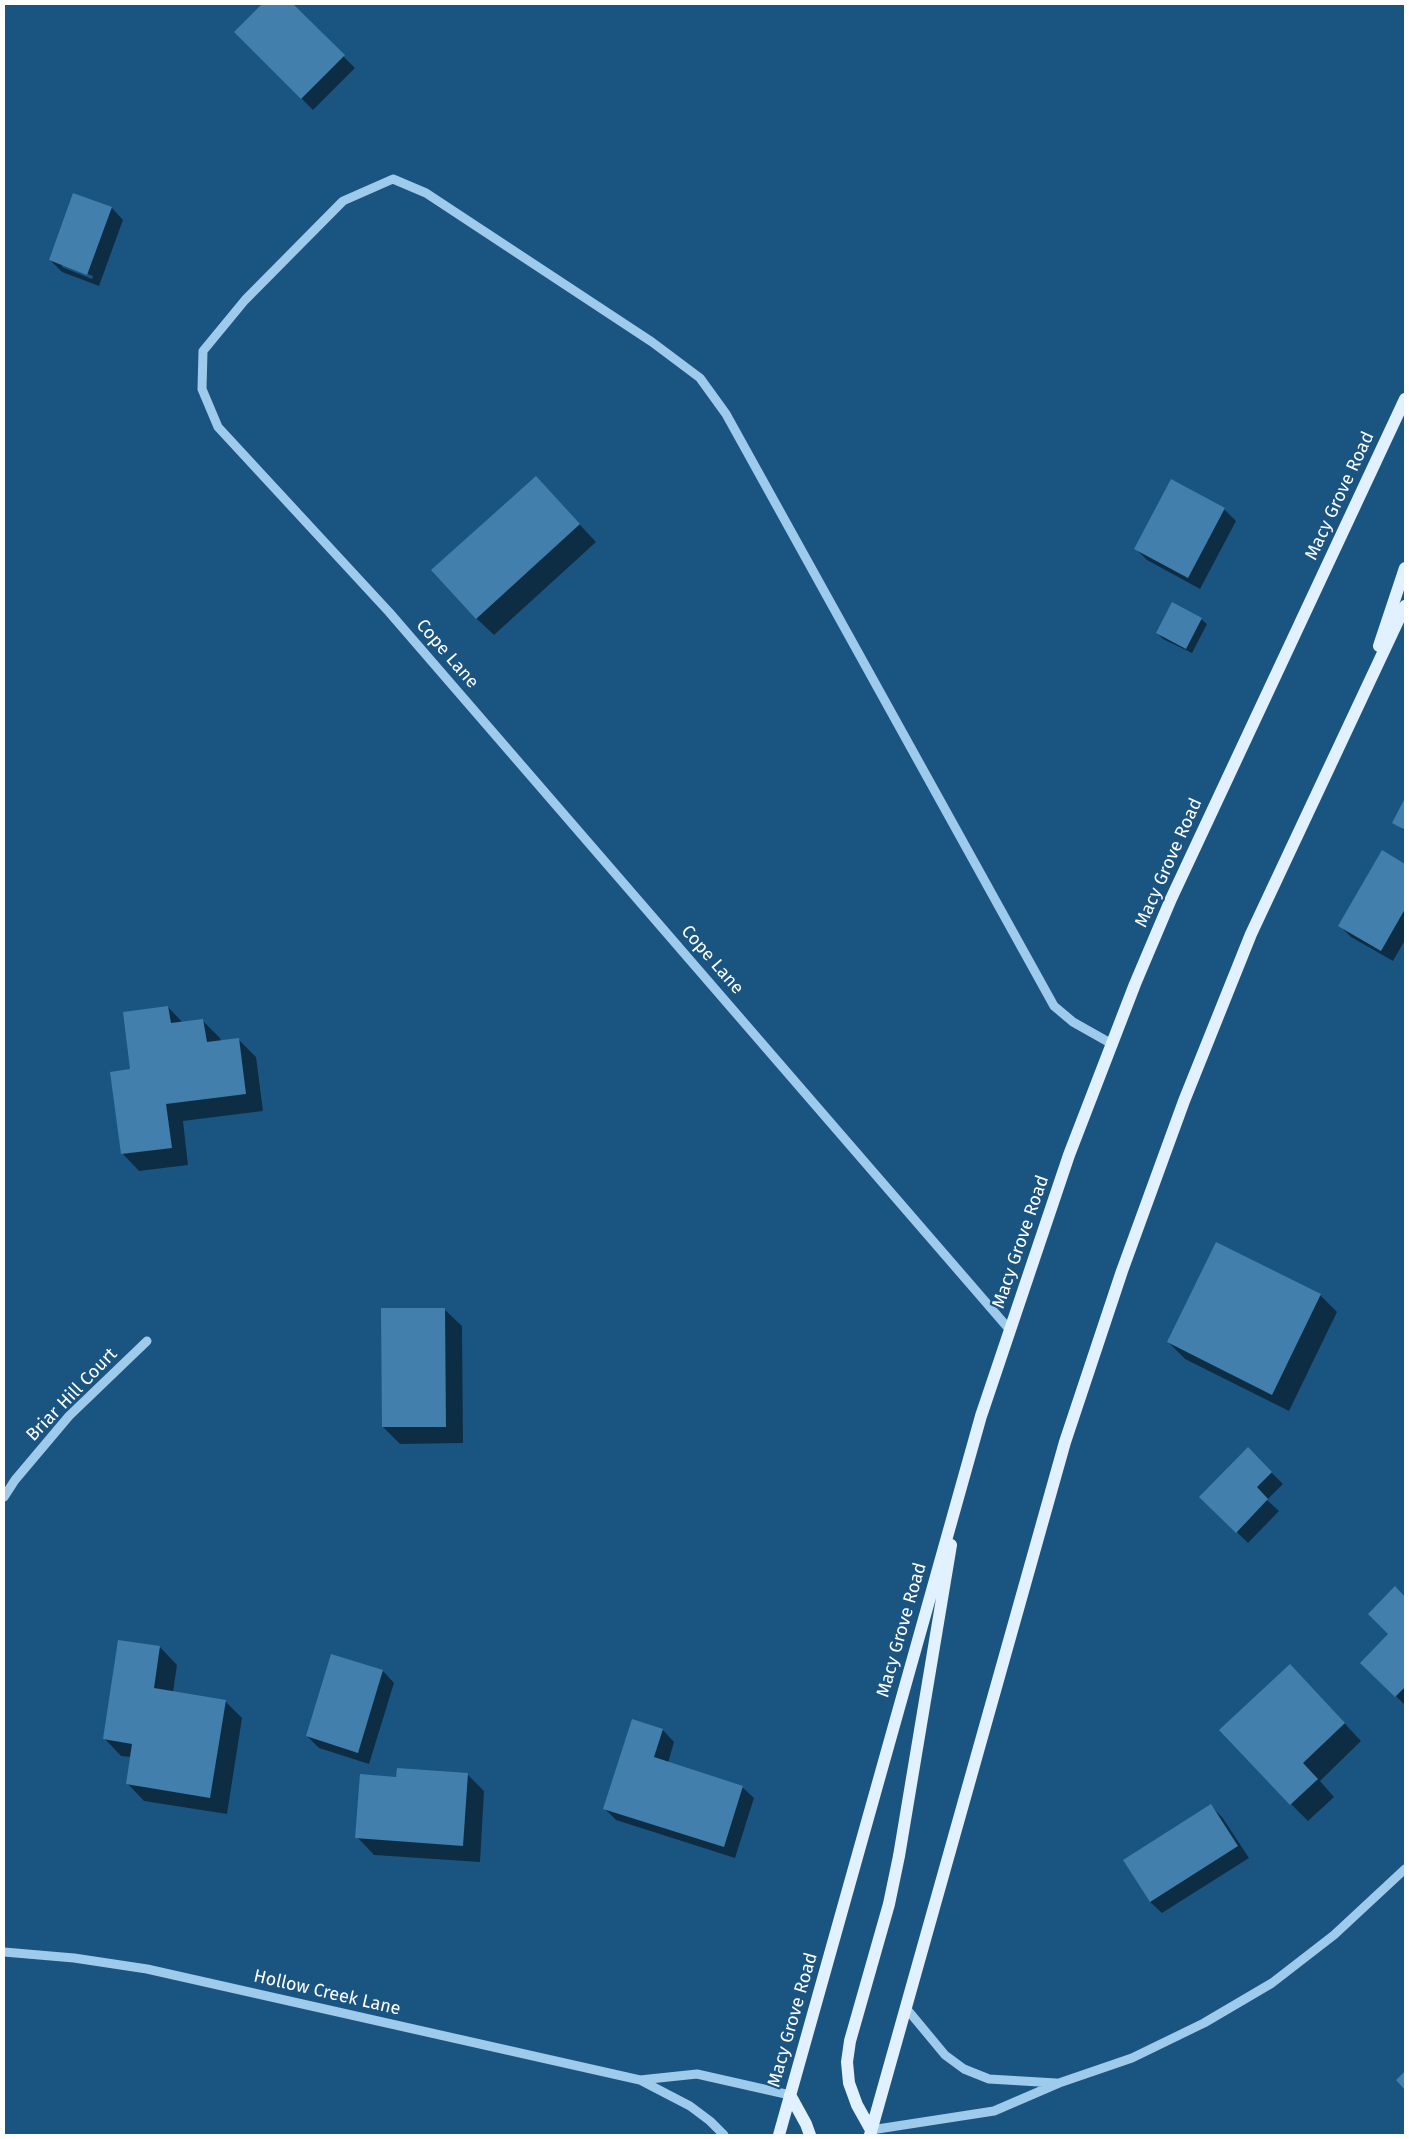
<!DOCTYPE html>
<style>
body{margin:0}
#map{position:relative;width:1409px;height:2139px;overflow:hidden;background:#1a5582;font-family:"Fira Sans",sans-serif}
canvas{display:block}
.frame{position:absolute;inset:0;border:5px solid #fff;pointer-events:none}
</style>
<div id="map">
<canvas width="1409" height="2139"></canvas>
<div class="frame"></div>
</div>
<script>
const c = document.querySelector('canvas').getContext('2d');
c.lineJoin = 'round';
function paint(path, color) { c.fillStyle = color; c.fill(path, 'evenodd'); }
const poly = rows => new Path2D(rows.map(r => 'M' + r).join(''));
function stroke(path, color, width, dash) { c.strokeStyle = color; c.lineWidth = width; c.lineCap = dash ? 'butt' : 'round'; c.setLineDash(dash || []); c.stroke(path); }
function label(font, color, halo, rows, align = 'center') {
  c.font = font + ' "Fira Sans",sans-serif'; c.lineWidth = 4.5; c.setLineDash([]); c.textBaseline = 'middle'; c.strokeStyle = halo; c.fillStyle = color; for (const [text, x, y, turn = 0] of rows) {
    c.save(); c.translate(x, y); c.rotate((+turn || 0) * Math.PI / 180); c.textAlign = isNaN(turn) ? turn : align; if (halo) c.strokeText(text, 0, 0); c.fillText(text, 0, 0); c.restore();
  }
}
const shadow = poly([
 [264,4,291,4,355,68,313,110,235,32],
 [74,195,112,208,123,220,99,286,62,272,50,260],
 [62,264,93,276,92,279,62,267],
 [536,478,596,542,494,635,476,618],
 [1224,509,1236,521,1200,589,1147,560,1136,549],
 [1201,619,1207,624,1192,653,1163,639,1157,633],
 [1405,800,1405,831,1393,822],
 [1382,852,1405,865,1405,940,1393,961,1351,937,1340,926],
 [168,1007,183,1023,203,1021,220,1038,221,1042,239,1040,256,1057,263,1111,183,1121,188,1165,139,1171,122,1153,131,1071],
 [1320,1295,1337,1312,1289,1411,1185,1359,1168,1342],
 [444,1309,462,1326,463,1443,400,1444,383,1427],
 [1248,1449,1283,1484,1267,1500,1279,1511,1248,1543,1201,1497],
 [1395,1588,1405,1598,1405,1705,1362,1663,1390,1634],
 [160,1647,177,1665,173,1692,225,1701,242,1718,227,1814,144,1801,127,1783,131,1757,121,1756,104,1738],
 [332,1655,383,1671,394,1683,369,1764,319,1748,307,1736],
 [1307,1683,1361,1741,1320,1781,1334,1797,1308,1821,1291,1804],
 [632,1721,663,1730,674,1742,668,1763,742,1787,754,1798,735,1858,616,1820,605,1809],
 [467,1774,484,1791,480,1862,374,1855,357,1837,397,1779],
 [1211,1806,1222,1817,1249,1858,1162,1913,1150,1902]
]);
const building = poly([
 [262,4,293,4,345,55,301,99,234,32],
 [73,193,112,207,87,275,49,260],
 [536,476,580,524,476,619,431,570],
 [1171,479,1225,508,1188,578,1134,549],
 [1172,602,1202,618,1186,649,1156,633],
 [1405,798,1405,830,1392,823],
 [1382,850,1405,864,1405,909,1381,951,1338,926],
 [168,1006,171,1023,203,1019,207,1042,239,1038,246,1094,166,1104,172,1148,121,1154,110,1072,130,1069,123,1012],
 [1216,1242,1321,1294,1272,1395,1167,1342],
 [381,1308,445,1308,446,1427,382,1427],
 [1248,1447,1272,1472,1257,1487,1268,1499,1236,1533,1199,1497],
 [1395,1586,1405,1597,1405,1687,1395,1697,1360,1663,1388,1634,1368,1614],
 [118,1640,160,1646,154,1688,226,1700,210,1798,126,1784,132,1744,103,1739],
 [331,1654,383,1670,358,1753,306,1736],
 [1290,1664,1345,1723,1303,1763,1318,1779,1290,1805,1219,1730],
 [632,1719,663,1729,654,1757,743,1786,724,1847,603,1809],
 [397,1768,468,1773,463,1846,355,1838,360,1774,396,1777],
 [1211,1804,1238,1846,1150,1902,1123,1860],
 [1405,2071,1405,2090,1396,2080]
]);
const minor = poly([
 [1009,1329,389,612,218,427,202,389,203,351,245,300,343,201,393,179,426,193,652,342,700,378,726,414,1054,1006,1073,1022,1112,1044],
 [4,1497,15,1480,69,1416,147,1341],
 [4,1952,74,1958,147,1969,640,2080,690,2106,710,2121,724,2135],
 [906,2008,945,2055,964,2069,989,2079,1056,2083],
 [640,2080,697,2074,790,2095],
 [871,2130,994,2111,1059,2083,1132,2058,1204,2023,1272,1983,1334,1935,1405,1869]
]);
const major = poly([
 [1379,646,1405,568],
 [790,2095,806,2124,810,2135],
 [871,2130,857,2105,849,2083,847,2062,850,2041,889,1904,899,1856,951,1545],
 [779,2135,981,1416,1069,1155,1135,984,1171,899,1405,399],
 [870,2135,1065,1442,1122,1271,1184,1101,1251,934,1405,606]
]);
const streetNames = [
 ["Macy Grove Road",1340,496,-65],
 ["Cope Lane",447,654,49],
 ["Macy Grove Road",1169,863,-66],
 ["Cope Lane",712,960,49],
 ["Macy Grove Road",1021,1242,-71],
 ["Briar Hill Court",72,1395,-46],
 ["Macy Grove Road",902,1630,-74],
 ["Hollow Creek Lane",327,1993,13],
 ["Macy Grove Road",793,2020,-74]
];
paint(shadow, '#0007');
paint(building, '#427fac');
stroke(minor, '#9ecbeb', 9);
stroke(major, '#e2f1ff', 12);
label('18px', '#fff', '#1a5582', streetNames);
</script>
